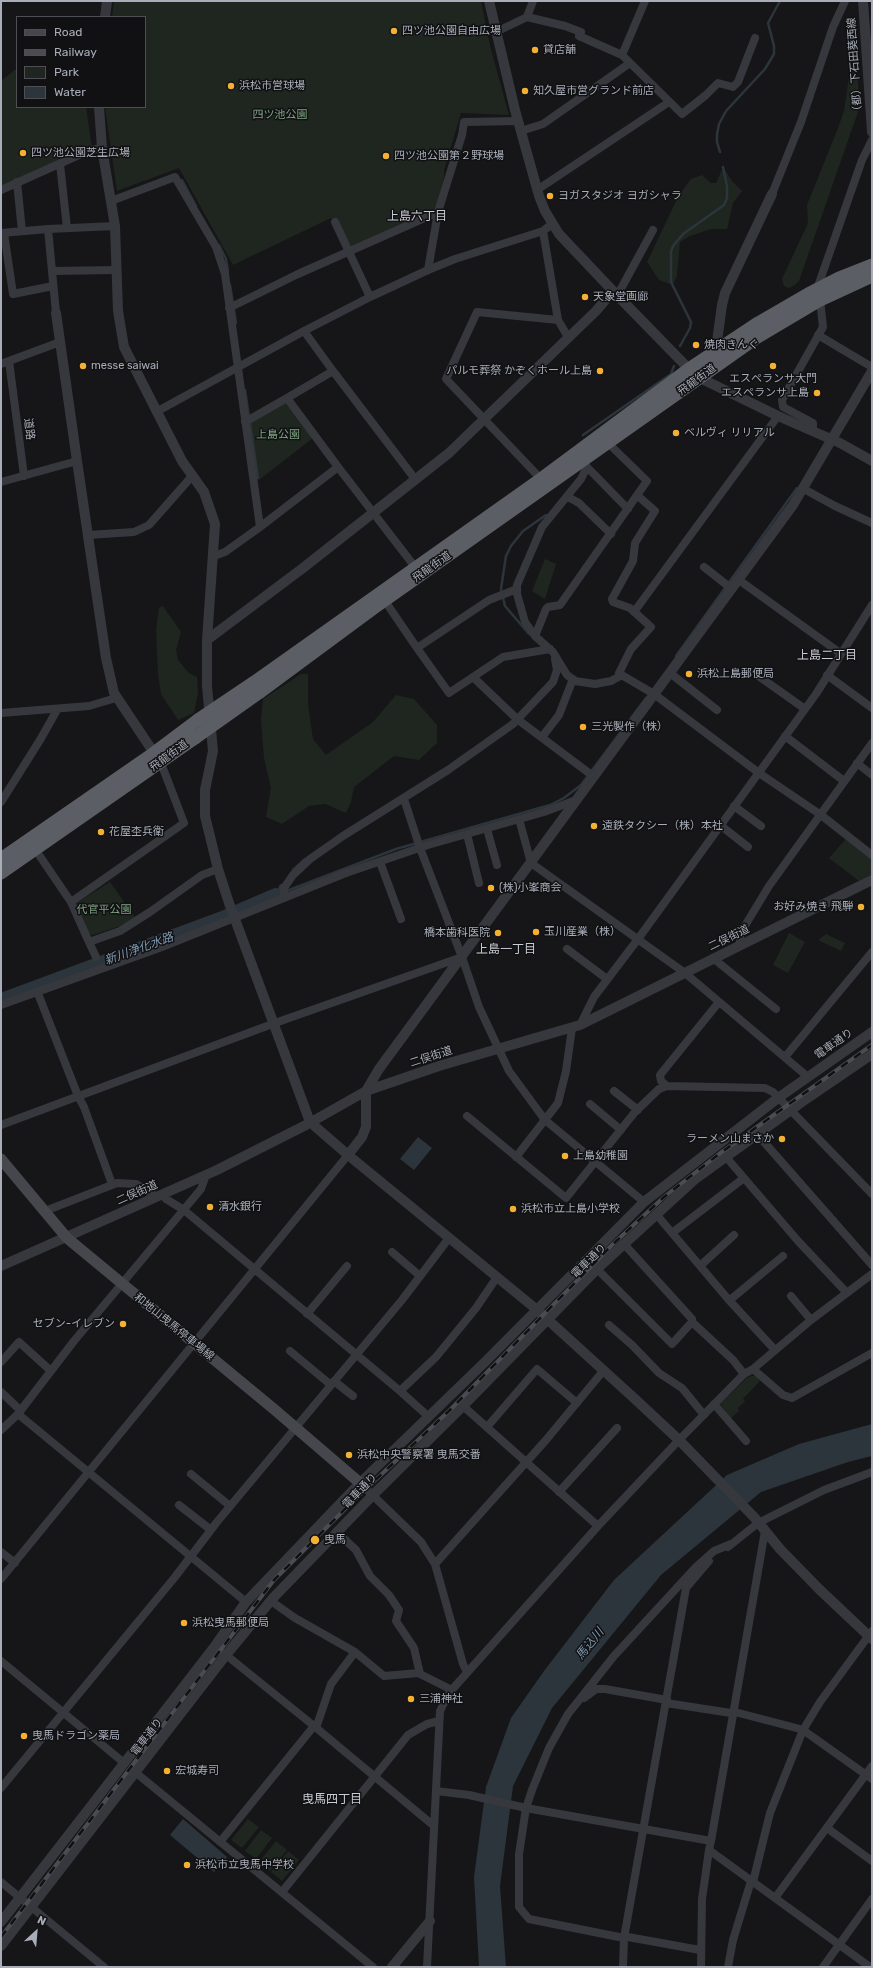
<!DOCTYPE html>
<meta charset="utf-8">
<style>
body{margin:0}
#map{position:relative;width:873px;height:1968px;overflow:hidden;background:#161618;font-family:Rubik,sans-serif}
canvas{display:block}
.frame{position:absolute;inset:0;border:2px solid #a8adb8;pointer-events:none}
.legend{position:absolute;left:16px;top:16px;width:130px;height:92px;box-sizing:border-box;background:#111113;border:1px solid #4d4f55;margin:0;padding:5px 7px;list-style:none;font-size:12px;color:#a8adb8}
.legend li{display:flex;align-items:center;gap:8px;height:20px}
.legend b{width:20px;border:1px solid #4d4f55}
.north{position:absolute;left:16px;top:1912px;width:40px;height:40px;-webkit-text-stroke:3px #111113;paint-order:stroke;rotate:26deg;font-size:11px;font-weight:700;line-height:16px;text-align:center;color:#a8adb8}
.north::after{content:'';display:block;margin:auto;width:14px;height:18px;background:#a8adb8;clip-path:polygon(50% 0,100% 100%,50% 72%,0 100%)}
</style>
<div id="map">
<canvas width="873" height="1968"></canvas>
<div class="frame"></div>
<ul class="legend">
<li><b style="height:5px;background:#45474d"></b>Road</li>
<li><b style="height:5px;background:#4a4c52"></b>Railway</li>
<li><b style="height:11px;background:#1e261f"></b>Park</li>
<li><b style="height:11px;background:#2c353c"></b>Water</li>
</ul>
<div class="north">N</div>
</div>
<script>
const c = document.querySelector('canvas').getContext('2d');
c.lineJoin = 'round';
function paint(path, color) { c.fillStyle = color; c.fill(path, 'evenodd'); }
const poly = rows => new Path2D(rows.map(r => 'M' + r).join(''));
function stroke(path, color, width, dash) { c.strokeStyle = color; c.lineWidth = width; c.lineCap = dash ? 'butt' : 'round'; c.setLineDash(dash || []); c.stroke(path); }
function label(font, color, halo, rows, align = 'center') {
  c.font = font + ' Rubik,"Noto Sans JP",sans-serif'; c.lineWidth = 3; c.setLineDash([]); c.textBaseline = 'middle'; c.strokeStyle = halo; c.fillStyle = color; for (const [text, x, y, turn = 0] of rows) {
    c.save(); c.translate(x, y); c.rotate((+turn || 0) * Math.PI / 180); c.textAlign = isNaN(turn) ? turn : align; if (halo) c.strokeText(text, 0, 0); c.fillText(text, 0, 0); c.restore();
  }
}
const green = poly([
 [114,1,481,1,490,46,509,115,461,113,444,170,444,177,437,206,430,212,347,248,331,218,233,265,179,168,117,191,105,107,145,107,145,17,112,17],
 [17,68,17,107,86,107,92,148,1,186,1,81],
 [857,71,860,106,799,281,795,285,789,288,784,286,782,279,808,223,807,205,838,128,844,111,849,77,851,72],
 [723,167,732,181,742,191,733,203,727,229,711,229,690,236,680,242,677,275,673,285,659,280,647,262,678,197,691,179,702,175,711,183,716,183],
 [284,403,288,404,313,438,259,480,249,424],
 [545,559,556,564,545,599,532,591],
 [163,606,181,632,176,650,178,660,189,673,197,677,198,693,194,713,178,720,161,694,158,674,156,630,159,608],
 [301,674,308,674,308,705,313,739,326,755,373,722,396,695,414,699,437,725,437,743,419,760,394,756,354,787,351,802,346,813,325,804,309,806,282,824,266,817,271,788,264,758,261,720,263,699],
 [846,839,872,859,872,874,859,881,829,858],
 [110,882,135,917,120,926,93,935,89,934,77,906,78,902],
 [789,933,805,942,788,973,773,965],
 [826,934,845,943,841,951,818,940],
 [751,1376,756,1376,760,1381,743,1399,745,1401,738,1408,739,1411,731,1418,720,1404,747,1378],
 [248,1819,259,1827,242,1848,231,1840],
 [261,1830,272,1838,256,1859,245,1851],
 [276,1841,287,1850,270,1871,259,1862],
 [288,1851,299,1860,282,1881,271,1872]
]);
const water = poly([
 [418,1137,432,1148,414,1170,400,1159],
 [872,1424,872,1456,848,1462,761,1492,661,1575,552,1708,513,1786,500,1886,506,1967,479,1967,474,1877,486,1787,511,1718,544,1671,614,1580,727,1475,799,1444],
 [183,1819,227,1857,214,1872,170,1835]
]);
const stream = poly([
 [720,152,717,142,717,134,719,124,726,111,765,69,774,54,774,46,768,23,780,1],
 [182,180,196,206],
 [219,245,226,259,228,272],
 [230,285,236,323],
 [680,346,690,328,691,322,671,282,671,252,673,246,683,234,724,205,727,198,727,186,723,167],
 [245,390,258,478],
 [583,435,671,374,674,366],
 [529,634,505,606,501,589,506,556,511,546,523,531,546,515],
 [676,656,797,488],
 [293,870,305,859],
 [276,895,396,849,550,805,564,798,581,785,646,698],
 [276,895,281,885]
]);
const river = poly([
 [1,1000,225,917,276,895]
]);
const minor = poly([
 [527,17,565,26,581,32,579,36,622,55,645,1],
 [496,32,527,17,533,1],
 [622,55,682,114,706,95,718,83,733,87,738,82,755,38],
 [521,131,543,124,630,63],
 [60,164,67,228],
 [17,182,22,231],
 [1,190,90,150,102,148],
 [537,190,669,102],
 [772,194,801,122,833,27,845,1],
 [111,201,175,177,216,247,225,274,260,527,338,467,415,567],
 [438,212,462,135,464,122,518,121],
 [335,222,370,297],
 [543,231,558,320,568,337],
 [1,233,48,229],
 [4,233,13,294,53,286],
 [52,271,117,270],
 [817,289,862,160,872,140],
 [617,296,653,230],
 [229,308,298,274,438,212,428,270],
 [56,313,48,229,115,226],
 [304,331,370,297,428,270,455,259,543,231,552,224],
 [818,335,872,367],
 [9,361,24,476],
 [1,364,60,342],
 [287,398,333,371,415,479],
 [156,412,304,331,333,371],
 [245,422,287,398,338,467],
 [813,431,813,423,783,407,782,400,823,327,820,300],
 [583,461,587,467,581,479,542,527,517,585,517,594,525,622,535,636,553,652,567,675,575,681,595,684,611,681,622,675,625,677,654,694,759,773,821,815,872,855],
 [587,467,628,509],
 [541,479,446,379,477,312,558,320],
 [1,482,77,461],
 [804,489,835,506,872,523],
 [568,497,579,503,611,534],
 [88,535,134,532,149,525,193,475],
 [214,556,225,552,260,527],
 [704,567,732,589],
 [739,580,840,653],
 [385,601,417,648,489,600,517,589],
 [634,612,778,416],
 [535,636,546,609,548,607,560,605,647,481,608,443],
 [417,648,449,693,503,657,550,649],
 [670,673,717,710],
 [757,675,805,709],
 [827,675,872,708],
 [619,676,619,673,631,649,651,627,630,608,613,602,612,599,633,561,635,543,655,511,638,496],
 [473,677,517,719,593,776],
 [1,713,89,706,116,698],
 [785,736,844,781],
 [542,737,559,715,573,679],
 [857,763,872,775],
 [404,799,420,848,462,957,479,1007,509,1071,545,1120,644,1202],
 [1,802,40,740,57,710],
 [734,806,761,826],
 [519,819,531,863,685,973,808,1077],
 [720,825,748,847],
 [487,829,497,865],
 [467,834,479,883],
 [35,849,71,902,89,942,120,931,150,912,202,875,218,869],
 [380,862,401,919],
 [284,898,284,888,293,875,310,859,343,836,448,770,513,724,553,682,557,670,555,659],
 [71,902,184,823,161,763],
 [89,942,96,957],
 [740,946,740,934,769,886,872,743],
 [567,949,607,979],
 [714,959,776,1009],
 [37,991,78,1096,84,1107,112,1184],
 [1,1005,162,947,346,873,428,845,544,812,576,800],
 [580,1025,594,997,638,939,816,694,872,605],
 [785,1057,872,952],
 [667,1086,661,1081,660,1075,719,1002],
 [614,1091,638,1110],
 [590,1104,621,1130],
 [467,1116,566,1198,635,1112,659,1089,667,1086,765,1088,773,1092,872,1194],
 [1,1125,275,1023,462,957],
 [757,1134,872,1265],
 [516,1157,558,1103,566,1071,572,1028],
 [726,1157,798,1241,847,1293],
 [163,1195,166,1199,184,1210,400,1391],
 [45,1211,117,1183,136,1184,157,1197],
 [656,1214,728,1299,774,1349],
 [672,1233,744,1178],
 [624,1244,692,1319,692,1322,733,1360,744,1374],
 [392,1252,420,1276],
 [700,1266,734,1235],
 [597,1269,672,1344,692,1322],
 [791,1296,811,1320],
 [730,1300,783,1256],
 [307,1314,347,1266],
 [609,1325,632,1345,659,1373,682,1388,704,1415],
 [290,1351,331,1385],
 [1,1362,19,1342,51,1371],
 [753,1369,783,1395,792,1398,872,1353],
 [334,1381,353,1396],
 [1,1392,20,1410],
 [714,1404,746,1441],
 [463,1406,598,1526],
 [18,1414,246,1602],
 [429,1417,400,1391,436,1357,476,1308,497,1277],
 [487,1427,537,1369,577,1403],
 [1,1430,18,1414,74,1341,201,1189,206,1175],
 [191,1474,230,1506],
 [360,1483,421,1542,435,1564,463,1664,467,1672],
 [559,1492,617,1428],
 [179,1505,211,1530],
 [341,1536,356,1550,370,1576,389,1595,399,1610,396,1621,414,1648,420,1674,452,1690],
 [728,1547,758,1523,824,1490,872,1472],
 [1,1552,15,1563],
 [435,1564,546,1440,604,1370],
 [1,1579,348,1155],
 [271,1601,295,1618,355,1652,331,1684,316,1728],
 [215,1646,314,1726,434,1826],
 [355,1652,384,1676,419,1673],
 [1,1661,123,1762],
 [584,1698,596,1689,605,1689,667,1700],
 [666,1703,731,1713,735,1712,800,1729,803,1732],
 [803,1730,872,1779],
 [135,1772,373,1967],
 [1,1788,175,1577,217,1522,402,1300,449,1238],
 [436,1791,469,1795,526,1808,711,1841,709,1850,870,1967],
 [827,1828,872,1861],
 [711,1841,765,1531],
 [220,1842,314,1726],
 [1,1882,104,1967],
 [753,1882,770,1813,803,1730,820,1702,872,1631],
 [282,1892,408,1735,427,1724,439,1721],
 [775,1898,872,1766],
 [700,1950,628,1937,624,1938,529,1919,519,1907,519,1854,526,1808,532,1790,549,1748,568,1714,614,1656,696,1567,714,1551,731,1544],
 [427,1967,440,1711,449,1693,598,1526,679,1440,744,1374,753,1369,811,1320,872,1274],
 [623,1967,624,1938,686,1588,709,1561],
 [701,1967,702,1899,709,1850],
 [728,1967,733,1940,751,1881],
 [823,1967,872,1899]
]);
const tertiary = poly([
 [489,1,515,110,539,196,545,211,559,234,613,291,689,369,700,378,778,416,840,443,872,461],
 [863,1,872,132],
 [105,17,107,1],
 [99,107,102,148,115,226,118,311,124,347,182,461,204,492,215,524,207,640,207,686,213,751,205,790,205,816,218,869,229,903,310,1122,348,1155,536,1309,635,1399,679,1440,754,1517,780,1549,819,1589,872,1639],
 [56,313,77,461,106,658,114,693,158,759],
 [715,356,722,305,725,293,772,194],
 [207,640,303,568,449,453,596,311,613,291],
 [348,1155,362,1137,366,1127,366,1091,379,1069,793,505,872,371],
 [1,1266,217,1170,306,1125,366,1091,439,1066,580,1025,872,880],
 [1,1922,215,1646,246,1602,360,1483,486,1361,644,1202,778,1098,872,1032],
 [1,1946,226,1655,273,1598,373,1495,463,1406,599,1267,694,1180,802,1102,872,1054],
 [392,1967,430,1921]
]);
const secondary = poly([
 [1,1159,67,1238,275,1410,360,1483]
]);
const trunk = poly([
 [253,683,541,479,689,369,758,323,808,294,839,278,872,265],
 [260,692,375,607,756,338,820,300,872,276],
 [1,859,154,753,198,720],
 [1,873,195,738]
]);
const rail = poly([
 [1,1937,274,1580,352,1502,450,1410,612,1245,664,1197,719,1154,872,1045]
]);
const trunkBridge = poly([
 [198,720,253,683],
 [195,738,260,692]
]);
const markers = [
 [394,31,4,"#f2b134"],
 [535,50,4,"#f2b134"],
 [231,86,4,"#f2b134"],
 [525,91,4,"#f2b134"],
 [23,153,4,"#f2b134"],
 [386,156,4,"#f2b134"],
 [550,196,4,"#f2b134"],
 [585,297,4,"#f2b134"],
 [696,345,4,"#f2b134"],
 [83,366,4,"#f2b134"],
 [773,366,4,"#f2b134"],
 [600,371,4,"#f2b134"],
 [817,393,4,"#f2b134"],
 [676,433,4,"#f2b134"],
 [689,674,4,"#f2b134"],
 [583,727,4,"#f2b134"],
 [594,826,4,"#f2b134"],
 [101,832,4,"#f2b134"],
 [491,888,4,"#f2b134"],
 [861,907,4,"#f2b134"],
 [536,932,4,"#f2b134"],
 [498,933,4,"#f2b134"],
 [782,1139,4,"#f2b134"],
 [565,1156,4,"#f2b134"],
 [210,1207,4,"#f2b134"],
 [513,1209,4,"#f2b134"],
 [123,1324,4,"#f2b134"],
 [349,1455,4,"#f2b134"],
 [315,1540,5,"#f2b134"],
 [184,1623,4,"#f2b134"],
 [411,1699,4,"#f2b134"],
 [24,1736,4,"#f2b134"],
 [167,1771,4,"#f2b134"],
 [187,1865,4,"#f2b134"]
];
const poiNames = [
 ["四ツ池公園自由広場",402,31],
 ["貸店舗",543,50],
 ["浜松市営球場",239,86],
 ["知久屋市営グランド前店",533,91],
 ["四ツ池公園芝生広場",31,153],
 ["四ツ池公園第２野球場",394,156],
 ["ヨガスタジオ ヨガシャラ",558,196],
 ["天象堂画廊",593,297],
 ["焼肉きんぐ",704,345],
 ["messe saiwai",91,366],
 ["パルモ葬祭 かぞくホール上島",592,371,"right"],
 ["エスペランサ大門",773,379,"center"],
 ["エスペランサ上島",809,393,"right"],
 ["ベルヴィ リリアル",684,433],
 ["浜松上島郵便局",697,674],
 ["三光製作（株）",591,727],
 ["遠鉄タクシー（株）本社",602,826],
 ["花屋杢兵衛",109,832],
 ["(株)小峯商会",499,888],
 ["お好み焼き 飛騨",853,907,"right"],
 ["玉川産業（株）",544,932],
 ["橋本歯科医院",490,933,"right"],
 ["ラーメン山まさか",774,1139,"right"],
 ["上島幼稚園",573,1156],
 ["清水銀行",218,1207],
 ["浜松市立上島小学校",521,1209],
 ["セブン-イレブン",115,1324,"right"],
 ["浜松中央警察署 曳馬交番",357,1455],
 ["曳馬",324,1540],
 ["浜松曳馬郵便局",192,1623],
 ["三浦神社",419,1699],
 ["曳馬ドラゴン薬局",32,1736],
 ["宏城寿司",175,1771],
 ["浜松市立曳馬中学校",195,1865]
];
const streetNames = [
 ["（都）下石田葵西線",855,67,-94],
 ["飛龍街道",697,380,-36],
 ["道路",29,429,83],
 ["飛龍街道",432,567,-35],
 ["飛龍街道",169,756,-36],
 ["二俣街道",729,938,-26],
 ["電車通り",834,1044,-35],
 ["二俣街道",431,1057,-18],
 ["二俣街道",137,1193,-24],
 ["電車通り",589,1261,-44],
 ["和地山曳馬停車場線",174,1327,39],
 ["電車通り",360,1491,-46],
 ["電車通り",147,1737,-52]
];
const parkNames = [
 ["四ツ池公園",280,115],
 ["上島公園",278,435],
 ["代官平公園",104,910]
];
const neighbourhoodNames = [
 ["上島六丁目",417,217],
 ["上島二丁目",827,656],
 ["上島一丁目",506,950],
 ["曳馬四丁目",332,1800]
];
const waterNames = [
 ["新川浄化水路",139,949,-20],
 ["馬込川",590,1644,-51]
];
paint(green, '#1e261f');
paint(water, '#2c353c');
stroke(stream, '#2c353c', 2.5);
stroke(river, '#2c353c', 14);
stroke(minor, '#37383d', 8);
stroke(tertiary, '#37383d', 10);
stroke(secondary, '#45474d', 11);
stroke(trunk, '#5b5e65', 13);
stroke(rail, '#4a4c52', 4);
stroke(rail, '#111113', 2.5, [8]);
stroke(trunkBridge, '#5b5e65', 13);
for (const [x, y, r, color] of markers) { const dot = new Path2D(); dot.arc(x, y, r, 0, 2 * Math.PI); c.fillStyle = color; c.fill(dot); stroke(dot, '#111113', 1.5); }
label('11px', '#a8adb8', '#111113', poiNames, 'left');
label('11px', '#a8adb8', '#111113', streetNames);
label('11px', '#7fa381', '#111113', parkNames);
label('12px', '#c9ccd4', '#111113', neighbourhoodNames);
label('italic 12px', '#7f9bb3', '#111113', waterNames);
</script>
